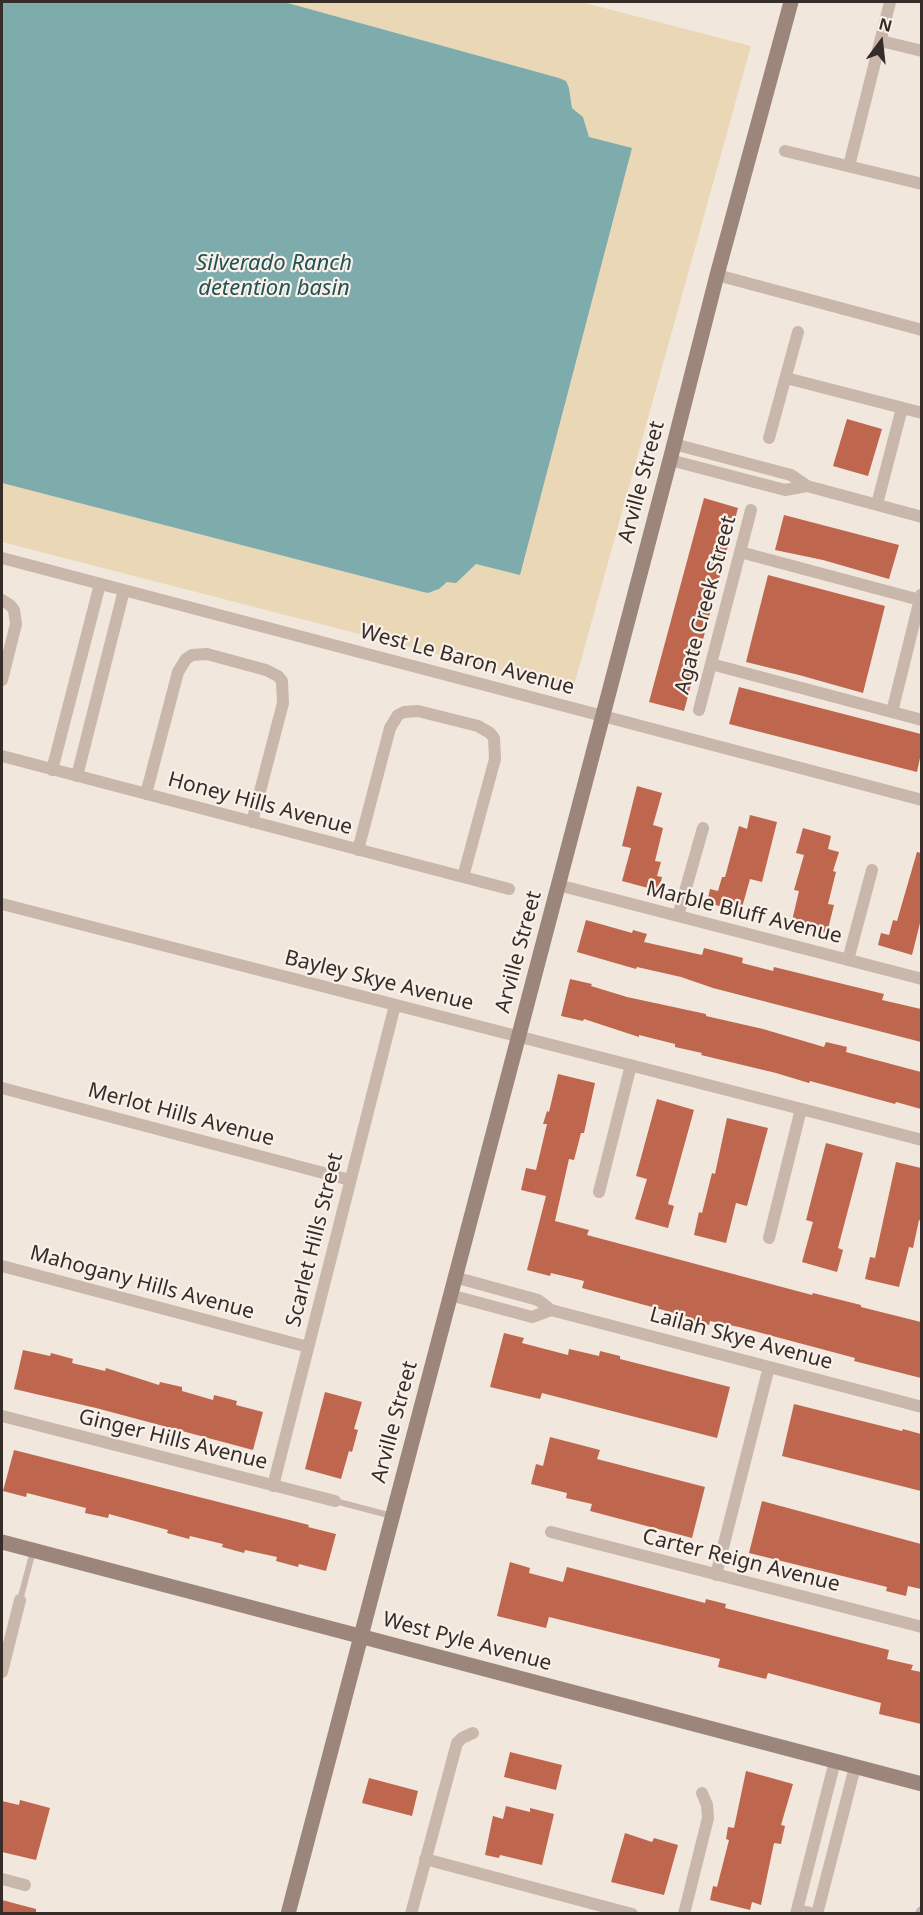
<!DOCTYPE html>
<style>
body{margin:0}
#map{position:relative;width:923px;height:1915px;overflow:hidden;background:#f1e7dd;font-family:"Noto Sans",sans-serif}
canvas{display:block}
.frame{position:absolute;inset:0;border:3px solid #362d29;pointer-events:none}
.north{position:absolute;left:851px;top:12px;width:60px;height:60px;-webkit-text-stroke:4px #f9f1e9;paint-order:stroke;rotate:15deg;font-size:16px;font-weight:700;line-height:24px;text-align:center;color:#362d29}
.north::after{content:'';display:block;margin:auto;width:21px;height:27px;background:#362d29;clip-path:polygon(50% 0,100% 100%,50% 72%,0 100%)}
</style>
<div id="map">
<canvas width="923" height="1915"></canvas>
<div class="frame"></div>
<div class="north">N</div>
</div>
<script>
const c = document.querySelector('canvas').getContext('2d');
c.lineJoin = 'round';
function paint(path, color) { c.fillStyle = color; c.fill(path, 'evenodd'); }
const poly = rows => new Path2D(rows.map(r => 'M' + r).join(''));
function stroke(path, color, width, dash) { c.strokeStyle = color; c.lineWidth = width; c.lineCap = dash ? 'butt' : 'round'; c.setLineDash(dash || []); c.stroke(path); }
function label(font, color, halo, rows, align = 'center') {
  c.font = font + ' "Noto Sans",sans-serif'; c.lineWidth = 4.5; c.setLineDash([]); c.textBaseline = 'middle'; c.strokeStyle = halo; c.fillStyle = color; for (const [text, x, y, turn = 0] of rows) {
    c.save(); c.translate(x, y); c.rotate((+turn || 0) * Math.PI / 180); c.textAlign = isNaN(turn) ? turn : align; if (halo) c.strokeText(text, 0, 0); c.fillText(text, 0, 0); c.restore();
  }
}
const sand = poly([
 [284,2,581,2,751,46,573,689,2,542,2,483,419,591,429,593,439,589,447,582,589,137,583,117,572,108,569,88,559,78]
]);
const water = poly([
 [2,2,284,2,559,78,566,81,569,88,572,108,583,117,589,137,632,148,520,575,476,564,456,583,447,582,439,589,428,593,419,591,2,483]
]);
const building = poly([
 [847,419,882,429,868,476,833,466],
 [704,498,738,508,684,711,649,702],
 [784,515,899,545,889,579,823,560,775,550],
 [768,575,885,606,863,693,799,675,746,662],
 [739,687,921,734,921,753,917,772,729,724],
 [637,786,662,793,653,825,663,828,655,861,661,862,657,876,662,877,659,891,622,881,631,848,622,846],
 [750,815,777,822,762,882,750,879,741,911,707,903,710,889,718,891,722,877,725,877,739,826,747,829],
 [803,828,831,836,828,849,839,852,833,871,836,872,828,904,834,905,827,933,791,925,799,891,794,890,804,855,796,853],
 [917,852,921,853,921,919,912,955,878,945,881,933,889,935,893,920,897,921],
 [586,920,632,933,633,930,647,934,644,942,702,955,704,948,743,958,742,963,773,971,774,967,884,994,882,1000,921,1009,921,1042,713,988,681,977,637,967,636,969,577,952],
 [570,979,592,984,591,986,627,997,706,1014,706,1016,763,1029,824,1047,826,1042,847,1047,846,1052,921,1072,921,1109,896,1102,895,1104,810,1081,809,1083,776,1073,701,1055,702,1053,675,1047,675,1044,639,1035,639,1037,584,1019,583,1021,561,1016],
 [558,1074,595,1083,584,1133,581,1133,574,1160,569,1159,555,1221,589,1230,587,1235,812,1295,813,1293,861,1305,861,1307,921,1322,921,1378,854,1361,855,1358,739,1327,710,1321,709,1325,689,1319,689,1317,582,1288,584,1281,551,1273,550,1276,527,1270,546,1196,521,1190,526,1168,536,1170,547,1124,543,1124,547,1111,549,1112],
 [657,1099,694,1110,668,1204,674,1206,668,1228,635,1219,647,1179,636,1176],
 [727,1118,768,1128,747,1206,736,1203,726,1243,694,1235,699,1212,702,1213,712,1173,715,1174],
 [826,1143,863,1153,838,1248,843,1250,837,1272,802,1262,813,1222,806,1220],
 [896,1162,921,1168,921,1221,919,1220,913,1248,909,1247,899,1287,865,1279,870,1257,875,1258],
 [504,1333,524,1338,522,1343,568,1355,569,1349,599,1356,600,1351,620,1356,620,1359,730,1387,717,1438,542,1393,540,1399,490,1387],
 [23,1350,50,1356,51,1353,73,1359,72,1363,105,1371,106,1368,159,1385,160,1382,182,1387,182,1391,213,1400,214,1395,237,1401,236,1405,263,1412,253,1450,96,1408,14,1389],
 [325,1392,362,1402,354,1429,358,1430,352,1452,349,1451,341,1479,305,1469],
 [794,1404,902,1431,903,1429,921,1434,921,1491,782,1456],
 [550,1437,600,1450,597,1459,705,1487,692,1538,590,1511,592,1504,566,1498,567,1493,531,1484,536,1464,543,1466],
 [14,1450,309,1525,308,1527,336,1534,326,1571,299,1564,298,1567,276,1561,277,1557,245,1550,244,1553,222,1547,223,1544,190,1536,189,1539,167,1533,168,1530,109,1514,108,1518,85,1513,86,1508,27,1493,26,1497,3,1491],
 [762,1501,921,1544,921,1589,908,1586,906,1596,886,1591,887,1587,749,1553],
 [510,1562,530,1568,529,1573,563,1582,567,1567,705,1603,706,1599,726,1604,725,1608,889,1650,887,1659,913,1665,911,1670,921,1672,921,1724,879,1714,881,1703,768,1673,766,1679,718,1667,720,1659,549,1617,546,1628,497,1616],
 [510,1752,562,1765,556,1790,504,1777],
 [746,1771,793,1784,781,1825,785,1826,781,1844,774,1843,761,1905,752,1902,750,1910,710,1900,713,1886,717,1887,729,1840,726,1839,728,1827,734,1828],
 [369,1778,418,1791,412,1816,362,1803],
 [20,1800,50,1808,36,1860,2,1852,2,1801,19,1805],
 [506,1806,530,1812,530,1808,554,1814,542,1865,500,1855,499,1858,485,1855,493,1816,503,1819],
 [625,1833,652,1842,654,1838,678,1845,664,1895,611,1882],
 [2,1900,36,1909,36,1914,2,1914]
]);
const lane = poly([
 [335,1501,392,1516],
 [20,1600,33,1551],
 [798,1907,818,1912]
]);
const street = poly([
 [881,41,922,51],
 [785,151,922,184],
 [849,166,890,2],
 [717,275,922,330],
 [786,378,922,413],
 [769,438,798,332],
 [674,444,791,475,807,486,922,517],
 [670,460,785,490,807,486],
 [877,504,902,408],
 [740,552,920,600],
 [2,558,922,800],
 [2,600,10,605,14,610,16,624,2,680],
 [711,664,922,720],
 [699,710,751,510],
 [892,712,921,595],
 [2,756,509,889],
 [52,770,100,584],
 [77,776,124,590],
 [146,794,178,672,186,659,192,655,207,654,266,670,278,676,282,681,283,703,252,822],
 [358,850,390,728,398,715,404,712,418,711,478,726,490,733,494,738,495,759,463,877],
 [558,885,922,979],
 [2,904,922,1140],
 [678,916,703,828],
 [848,960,872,870],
 [2,1088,350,1180],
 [599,1192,631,1065],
 [769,1238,801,1109],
 [2,1266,308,1347],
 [454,1277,538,1300,551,1310,922,1407],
 [450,1295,532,1317,551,1310],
 [2,1416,335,1501],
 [273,1486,395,1005],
 [551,1532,922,1627],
 [716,1575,769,1367],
 [2,1672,20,1600],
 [425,1859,632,1914],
 [2,1879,25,1885],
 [411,1914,457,1743,462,1738,473,1733],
 [684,1914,708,1818,707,1805,702,1793],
 [796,1914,835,1761],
 [817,1914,855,1767],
 [921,1914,922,1912]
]);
const secondary = poly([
 [2,1542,922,1784],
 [288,1914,670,460,717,275,791,2]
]);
const streetNames = [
 ["Arville Street",642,482,-75],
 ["Agate Creek Street",706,605,-75],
 ["West Le Baron Avenue",467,660,15],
 ["Honey Hills Avenue",260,804,15],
 ["Marble Bluff Avenue",744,913,14],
 ["Arville Street",519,952,-75],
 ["Bayley Skye Avenue",379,981,14],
 ["Merlot Hills Avenue",181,1115,15],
 ["Scarlet Hills Street",315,1240,-76],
 ["Mahogany Hills Avenue",142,1283,15],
 ["Lailah Skye Avenue",741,1339,15],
 ["Arville Street",395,1422,-75],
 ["Ginger Hills Avenue",173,1440,14],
 ["Carter Reign Avenue",741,1561,14],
 ["West Pyle Avenue",467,1642,15]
];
const waterNames = [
 ["Silverado Ranch",274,264],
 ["detention basin",274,289]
];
paint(sand, '#ead7b6');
paint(water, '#7eabac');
paint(building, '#be674e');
stroke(lane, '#c8b7aa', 6);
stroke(street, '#c8b7aa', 12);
stroke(secondary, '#9c867b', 15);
label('21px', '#362d29', '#f9f1e9', streetNames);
label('italic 22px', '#215355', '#f9f1e9', waterNames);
</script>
